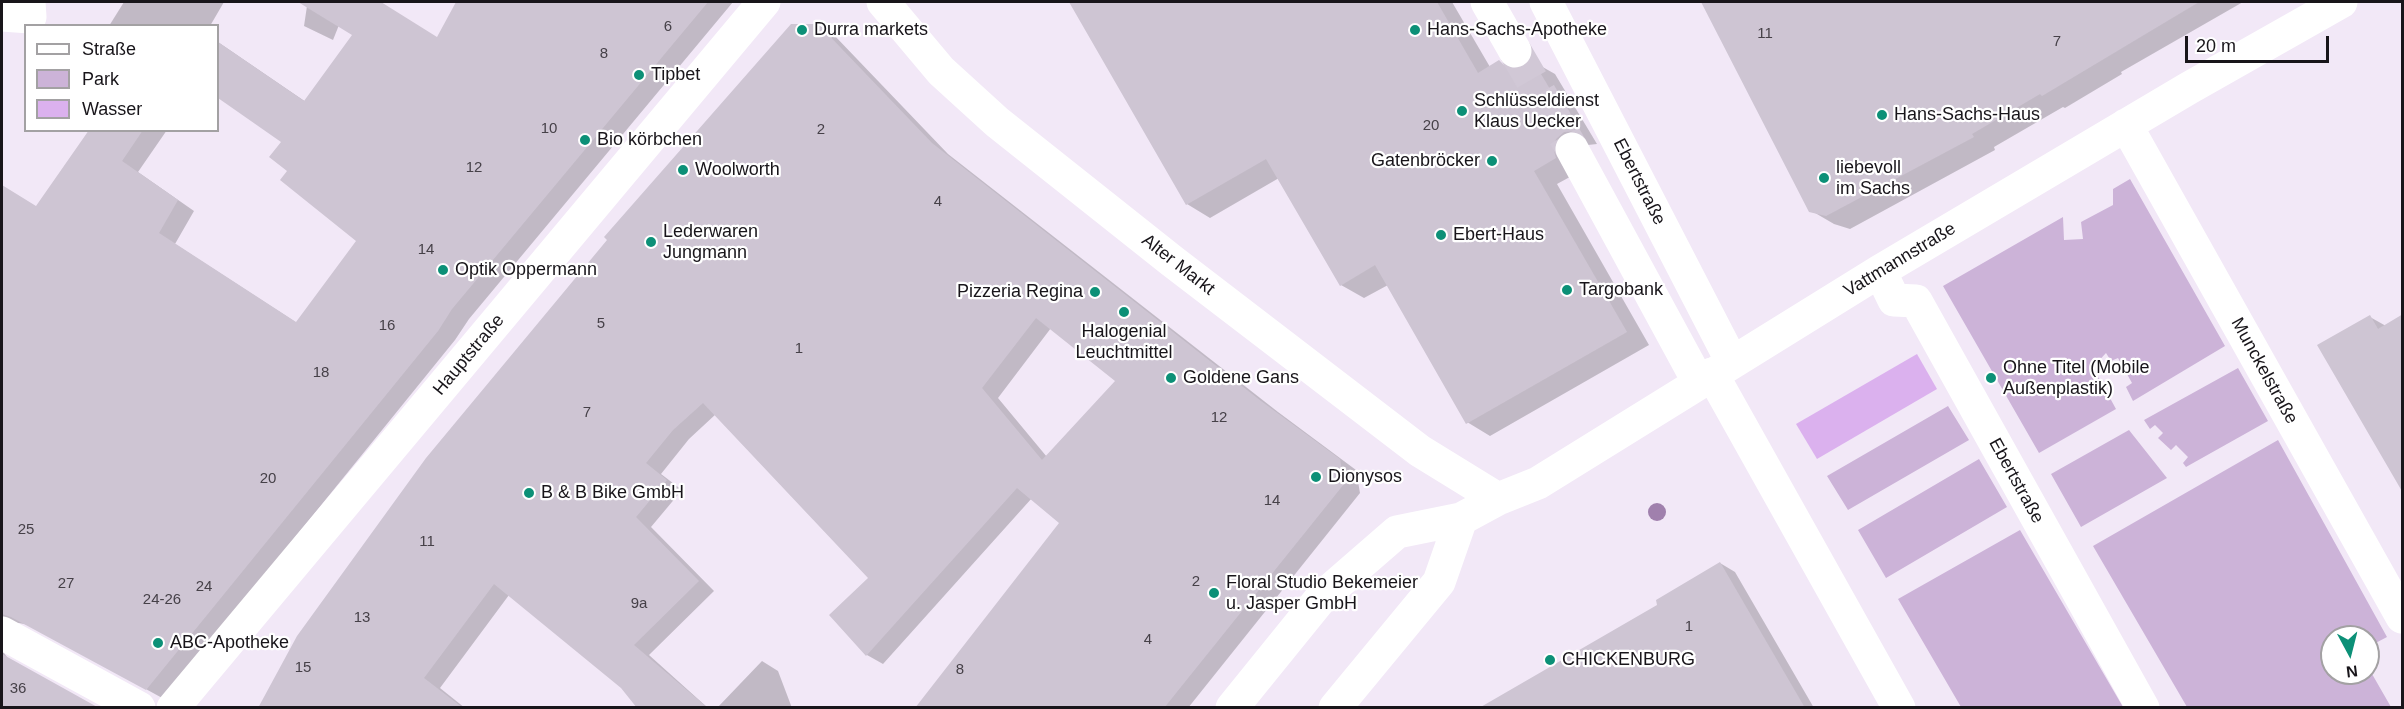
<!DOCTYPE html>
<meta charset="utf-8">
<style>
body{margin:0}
#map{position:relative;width:2404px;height:709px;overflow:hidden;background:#f2e8f7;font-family:Arial,sans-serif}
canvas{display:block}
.frame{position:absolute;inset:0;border:3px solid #18151a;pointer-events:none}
.legend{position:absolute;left:24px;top:24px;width:195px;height:108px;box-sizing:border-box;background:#fff;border:2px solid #a3a1a3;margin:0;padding:8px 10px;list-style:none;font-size:18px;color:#18151a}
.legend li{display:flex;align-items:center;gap:12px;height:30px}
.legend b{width:30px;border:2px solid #a3a1a3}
.north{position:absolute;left:2320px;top:625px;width:60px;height:60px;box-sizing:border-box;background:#fff;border:2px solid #a3a1a3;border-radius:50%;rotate:173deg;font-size:16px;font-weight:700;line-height:24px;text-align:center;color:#18151a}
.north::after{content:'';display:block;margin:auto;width:21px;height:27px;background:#0c9077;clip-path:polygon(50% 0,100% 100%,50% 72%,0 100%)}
.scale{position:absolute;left:2185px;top:36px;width:144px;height:27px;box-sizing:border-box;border:3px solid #18151a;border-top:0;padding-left:8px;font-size:18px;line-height:21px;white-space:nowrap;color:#18151a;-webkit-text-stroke:4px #fff;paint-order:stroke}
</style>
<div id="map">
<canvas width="2404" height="709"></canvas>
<div class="frame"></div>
<ul class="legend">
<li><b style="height:8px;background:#fff"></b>Straße</li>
<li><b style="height:16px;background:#ccb3d8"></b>Park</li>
<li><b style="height:16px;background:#dbb1ee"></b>Wasser</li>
</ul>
<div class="north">N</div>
<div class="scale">20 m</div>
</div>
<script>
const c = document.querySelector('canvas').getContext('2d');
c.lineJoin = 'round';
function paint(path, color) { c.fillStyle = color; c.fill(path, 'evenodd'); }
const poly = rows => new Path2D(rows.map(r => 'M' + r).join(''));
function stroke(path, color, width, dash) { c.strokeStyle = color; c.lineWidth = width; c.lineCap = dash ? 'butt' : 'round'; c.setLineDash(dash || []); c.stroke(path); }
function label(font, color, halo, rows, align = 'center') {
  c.font = font + ' Arial,sans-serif'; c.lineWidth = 4.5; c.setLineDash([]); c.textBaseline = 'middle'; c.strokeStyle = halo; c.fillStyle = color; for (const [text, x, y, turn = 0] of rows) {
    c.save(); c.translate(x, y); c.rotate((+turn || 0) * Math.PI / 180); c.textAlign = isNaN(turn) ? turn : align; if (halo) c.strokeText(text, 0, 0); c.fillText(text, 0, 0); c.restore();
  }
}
const green = poly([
 [2130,179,2225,346,2133,401,2126,387,2132,383,2118,358,2111,361,2106,353,2093,367,2116,409,2039,453,1943,286,2063,217,2064,240,2083,239,2081,222,2113,205,2113,189],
 [2238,368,2268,421,2186,467,2183,463,2188,457,2176,445,2171,450,2158,438,2163,433,2155,425,2150,429,2144,420],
 [1948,406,1969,440,1848,510,1827,476],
 [2129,430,2167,478,2081,527,2051,474],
 [2278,440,2387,637,2368,647,2368,637,2332,637,2332,673,2368,673,2368,667,2391,707,2187,707,2093,546],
 [1979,459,2007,507,1886,578,1858,530],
 [2020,530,2123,707,1961,707,1898,599]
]);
const water = poly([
 [1917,354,1937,389,1817,459,1796,424]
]);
const shadow = poly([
 [124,2,224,2,210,26,109,26],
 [300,2,380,2,438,39,457,2,733,2,469,319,455,340,164,699,29,625,19,623,9,626,2,637,2,186,37,208,91,130,167,130,138,172,194,211,175,244,297,323,358,241,289,171,284,142,218,96,218,42,306,102,354,35,339,25,333,40,304,26,307,6],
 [1070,2,1452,2,1490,67,1499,62,1514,71,1526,68,1532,61,1555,74,1597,144,1588,145,1579,172,1557,184,1649,345,1490,436,1467,422,1388,285,1364,298,1341,285,1279,178,1210,218,1187,204],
 [1703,2,2243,2,2121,72,2122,74,2065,108,2063,107,1994,147,1995,150,1850,229,1834,224,1810,210],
 [818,25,834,35,948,154,1278,412,1356,470,1360,493,1188,708,924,708,1061,523,1032,498,883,664,867,655,870,578,716,414,689,439,661,474,682,490,651,527,714,591,649,655,708,708,639,708,622,687,509,595,440,688,465,708,260,708],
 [1051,328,1118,381,1047,457,998,398],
 [2370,317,2386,326,2402,490],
 [1720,563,1735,572,1814,708,1482,708,1659,606],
 [2,650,9,660,96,708,2,708],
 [762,661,778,671,792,708,717,708]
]);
const building = poly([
 [298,2,381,2,437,37,456,2,708,2,452,309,438,331,146,690,11,617,2,614,2,185,36,206,89,130,143,130,122,161,178,200,159,233,296,322,356,241,280,180,287,171,269,157,281,142,218,98,218,42,304,101,352,35],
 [1069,2,1437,2,1478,73,1499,60,1506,67,1515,70,1525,67,1532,59,1575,131,1564,132,1556,139,1553,148,1556,158,1534,171,1627,332,1466,424,1375,265,1340,286,1266,159,1186,205],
 [1701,2,2199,2,2042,96,2040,94,1972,134,1974,137,1826,216,1809,212],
 [791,24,818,24,932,143,1261,401,1340,459,1344,484,1164,708,915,708,1059,523,1017,488,866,656,829,615,868,578,703,403,673,430,646,463,667,480,636,517,699,581,634,645,708,708,637,708,621,688,494,584,424,678,463,708,258,708,297,636,426,458,607,240,604,237],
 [1036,318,1115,381,1042,460,982,388],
 [2403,314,2403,493,2317,345,2370,315,2378,329],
 [1720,562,1805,708,1479,708,1657,605,1656,600],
 [2,654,99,708,2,708]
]);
const minorTunnel = poly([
 [1515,51,1572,149]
]);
const minor = poly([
 [883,2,941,71,997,122,1172,261,1420,451,1498,499],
 [1487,2,1515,51],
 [1546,2,1732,362],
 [2,15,30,17,29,2],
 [2126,125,2402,617],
 [1572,149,1699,383],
 [1880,271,1894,300,1916,301,2143,708],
 [1712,374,1899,708],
 [2,633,139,708],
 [173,708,764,2],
 [1232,708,1321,598,1397,532,1461,519,1498,499,1538,483,1880,271,2189,88,2341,2],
 [1335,708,1439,582,1461,519]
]);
const trees = [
 [1657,512]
];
const markers = [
 [802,30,6,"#0c9077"],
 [1415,30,6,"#0c9077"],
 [639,75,6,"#0c9077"],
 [1462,111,6,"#0c9077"],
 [1882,115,6,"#0c9077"],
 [585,140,6,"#0c9077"],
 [1492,161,6,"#0c9077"],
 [683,170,6,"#0c9077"],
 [1824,178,6,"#0c9077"],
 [1441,235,6,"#0c9077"],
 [651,242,6,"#0c9077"],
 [443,270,6,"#0c9077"],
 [1567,290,6,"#0c9077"],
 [1095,292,6,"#0c9077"],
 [1124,312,6,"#0c9077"],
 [1171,378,6,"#0c9077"],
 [1991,378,6,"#0c9077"],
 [1316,477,6,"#0c9077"],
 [529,493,6,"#0c9077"],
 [1214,593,6,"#0c9077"],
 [158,643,6,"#0c9077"],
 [1550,660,6,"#0c9077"]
];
const numberNames = [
 ["6",668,27],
 ["11",1765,34],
 ["7",2057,42],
 ["8",604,54],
 ["20",1431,126],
 ["10",549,129],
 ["2",821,130],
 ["12",474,168],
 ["4",938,202],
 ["14",426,250],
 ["5",601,324],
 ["16",387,326],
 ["1",799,349],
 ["18",321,373],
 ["7",587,413],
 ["12",1219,418],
 ["20",268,479],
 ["14",1272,501],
 ["25",26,530],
 ["11",427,542],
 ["2",1196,582],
 ["27",66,584],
 ["24",204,587],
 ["24-26",162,600],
 ["9a",639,604],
 ["13",362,618],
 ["1",1689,627],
 ["4",1148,640],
 ["15",303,668],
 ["8",960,670],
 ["36",18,689]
];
const poiNames = [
 ["Durra markets",814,30],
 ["Hans-Sachs-Apotheke",1427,30],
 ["Tipbet",651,75],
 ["Schlüsseldienst",1474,101],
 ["Klaus Uecker",1474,122],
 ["Hans-Sachs-Haus",1894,115],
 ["Bio körbchen",597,140],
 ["Gatenbröcker",1480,161,"right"],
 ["liebevoll",1836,168],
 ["im Sachs",1836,189],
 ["Woolworth",695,170],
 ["Lederwaren",663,232],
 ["Jungmann",663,253],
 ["Ebert-Haus",1453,235],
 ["Optik Oppermann",455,270],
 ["Targobank",1579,290],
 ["Pizzeria Regina",1083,292,"right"],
 ["Halogenial",1124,332,"center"],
 ["Leuchtmittel",1124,353,"center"],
 ["Ohne Titel (Mobile",2003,368],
 ["Außenplastik)",2003,389],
 ["Goldene Gans",1183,378],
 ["Dionysos",1328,477],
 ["B & B Bike GmbH",541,493],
 ["Floral Studio Bekemeier",1226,583],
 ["u. Jasper GmbH",1226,604],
 ["ABC-Apotheke",170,643],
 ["CHICKENBURG",1562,660]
];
const streetNames = [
 ["Ebertstraße",1639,182,63],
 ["Vattmannstraße",1900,260,-31],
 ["Alter Markt",1178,265,38],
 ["Hauptstraße",469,355,-50],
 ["Munckelstraße",2264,371,61],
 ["Ebertstraße",2016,481,61]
];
paint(green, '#ccb3d8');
paint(water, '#dbb1ee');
paint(shadow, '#0003');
paint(building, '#cec5d3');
stroke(minorTunnel, '#d1c8d6', 33, [33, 16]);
stroke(minor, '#fff', 33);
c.fillStyle = '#a080ad';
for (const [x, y] of trees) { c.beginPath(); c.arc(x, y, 9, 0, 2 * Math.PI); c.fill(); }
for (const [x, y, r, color] of markers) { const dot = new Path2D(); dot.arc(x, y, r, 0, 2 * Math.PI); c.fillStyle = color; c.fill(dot); stroke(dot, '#fff', 2); }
label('15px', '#464148', null, numberNames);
label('18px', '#18151a', '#fff', poiNames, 'left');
label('18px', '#18151a', '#fff', streetNames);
</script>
